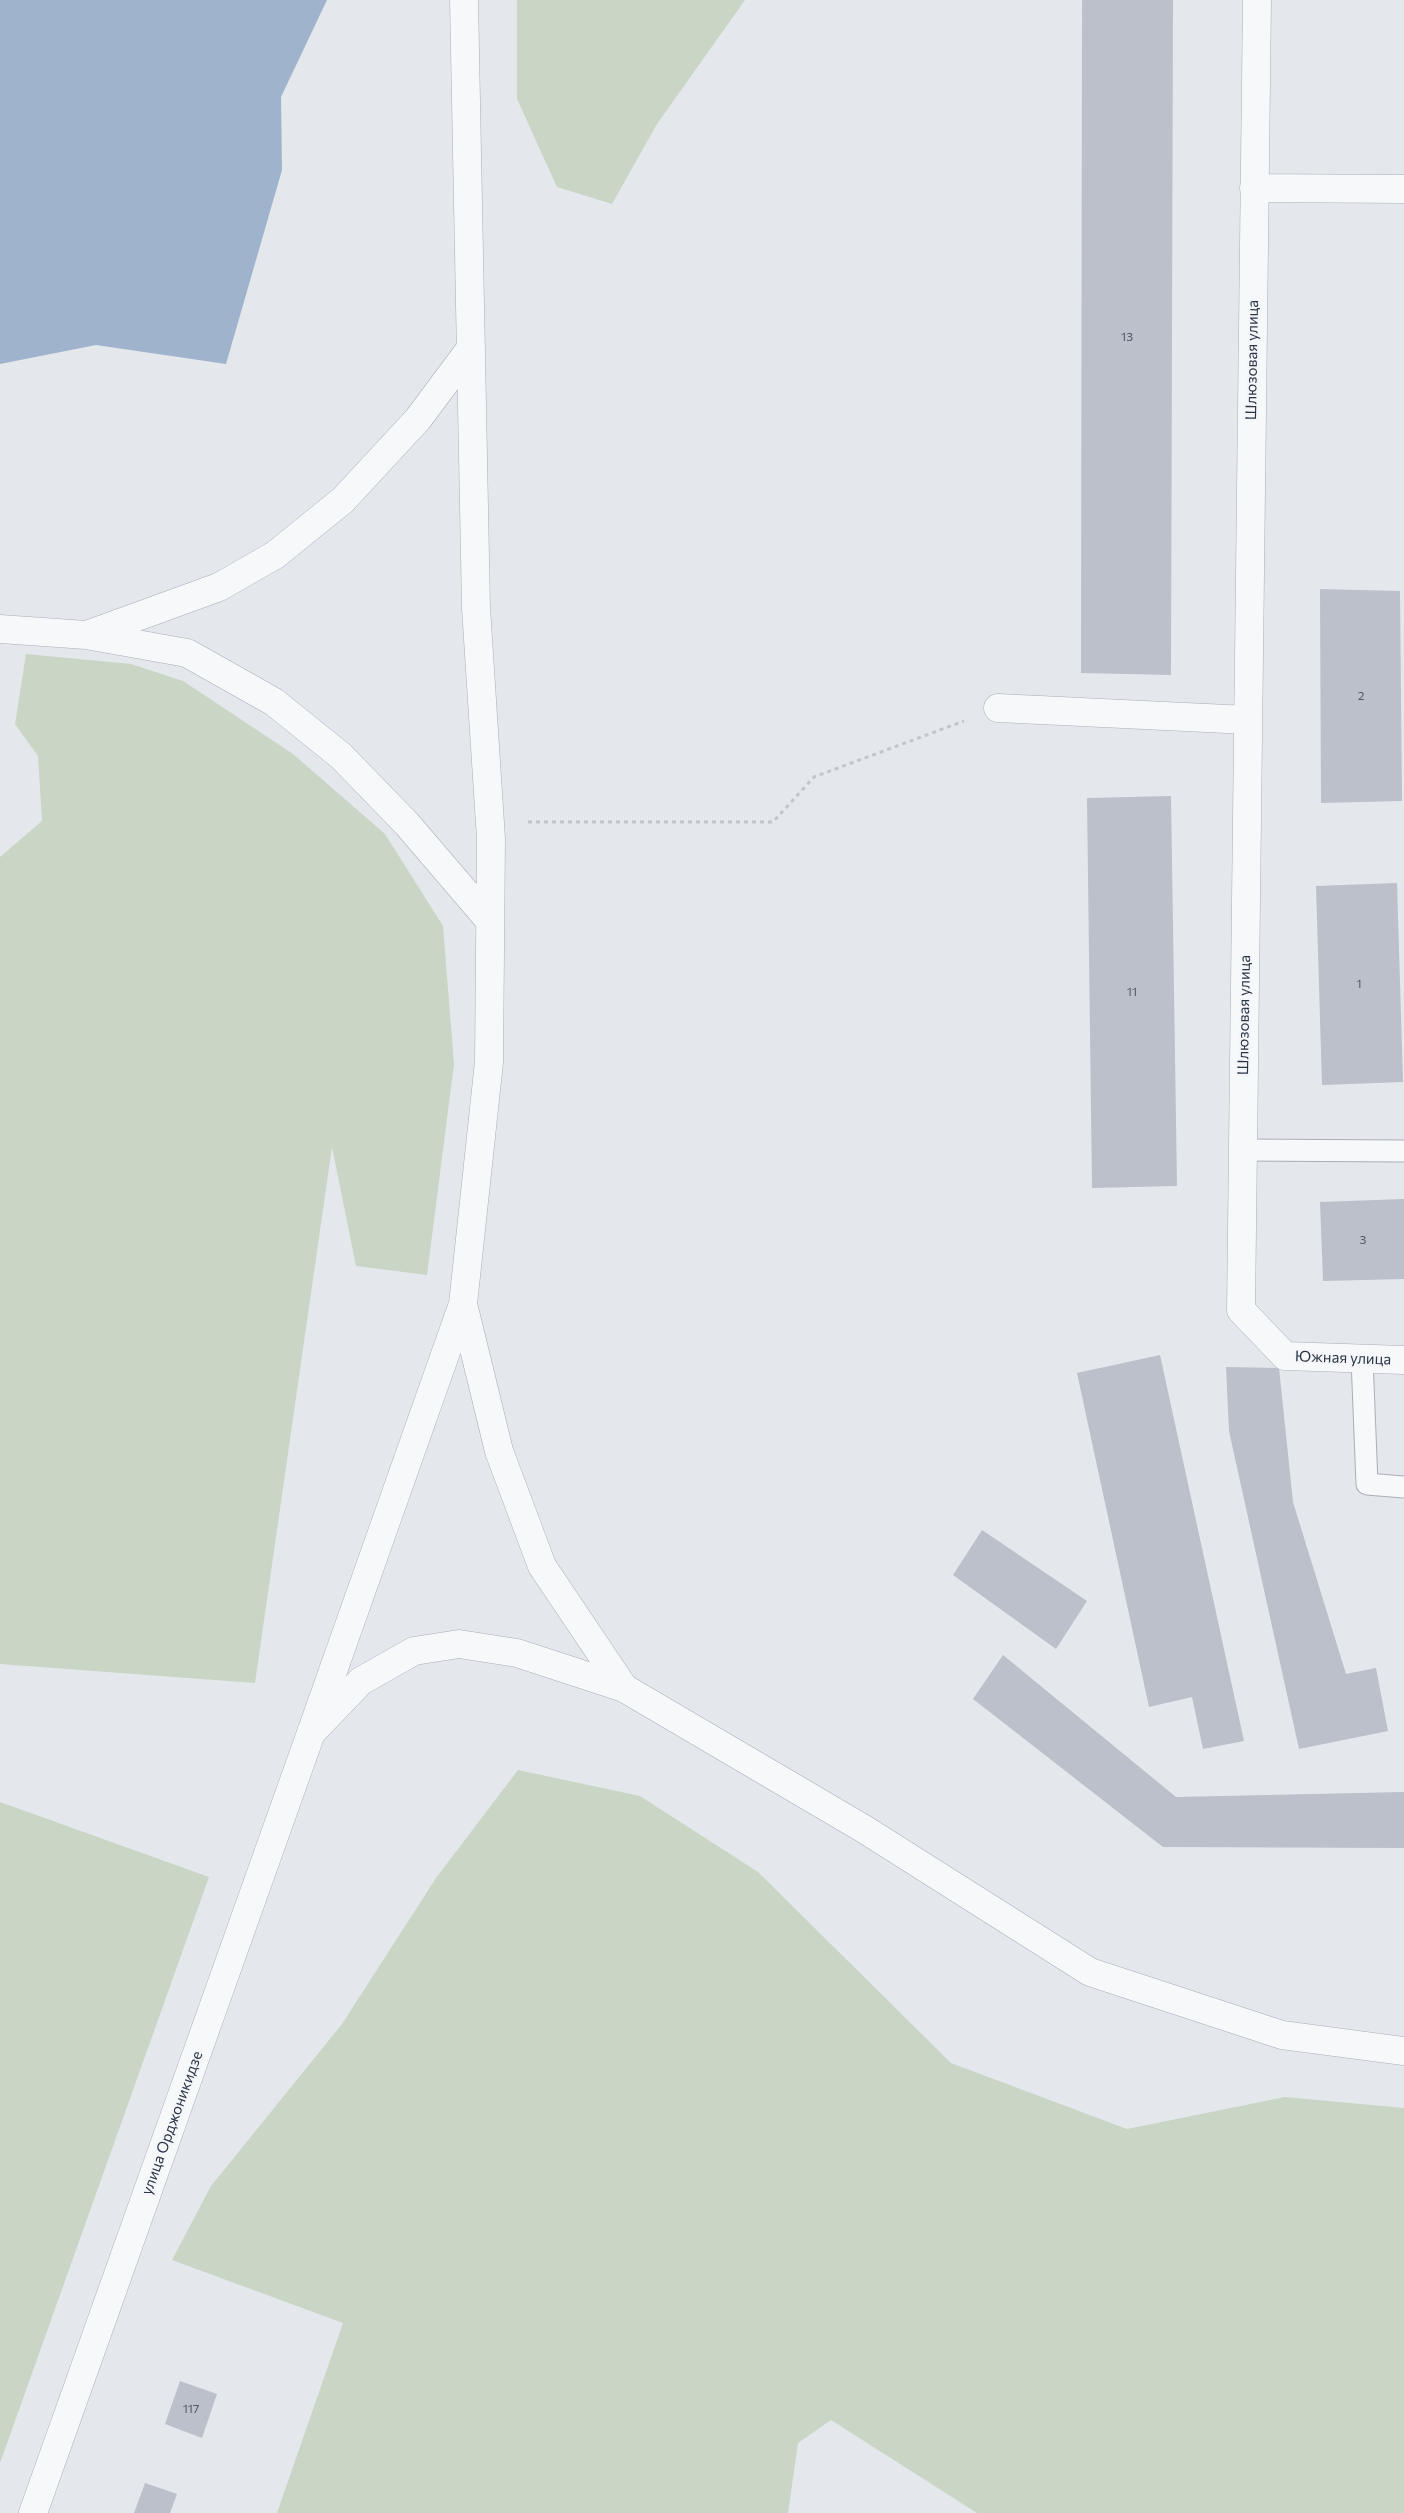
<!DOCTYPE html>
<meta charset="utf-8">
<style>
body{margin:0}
canvas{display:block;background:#e4e7ec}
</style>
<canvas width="1404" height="2513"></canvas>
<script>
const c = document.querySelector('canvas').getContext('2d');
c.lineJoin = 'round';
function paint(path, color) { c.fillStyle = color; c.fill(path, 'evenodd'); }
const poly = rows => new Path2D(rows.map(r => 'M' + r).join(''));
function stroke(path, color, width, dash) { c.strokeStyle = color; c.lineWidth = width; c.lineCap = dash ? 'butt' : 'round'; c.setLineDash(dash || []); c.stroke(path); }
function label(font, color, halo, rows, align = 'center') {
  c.font = font + ' Commissioner,sans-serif'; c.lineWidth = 5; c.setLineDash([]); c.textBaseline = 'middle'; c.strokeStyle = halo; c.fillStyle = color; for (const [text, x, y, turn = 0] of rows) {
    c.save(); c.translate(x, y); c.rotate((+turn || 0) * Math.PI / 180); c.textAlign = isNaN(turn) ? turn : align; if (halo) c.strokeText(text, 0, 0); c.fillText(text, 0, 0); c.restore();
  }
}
const green = poly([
 [517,0,745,0,657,124,612,204,557,187,517,99],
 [26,654,131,664,183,681,293,754,385,834,443,926,454,1064,427,1275,356,1266,332,1147,255,1683,0,1664,0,857,42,821,38,756,15,724],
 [518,1770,640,1796,758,1872,951,2063,1127,2129,1285,2097,1404,2108,1404,2513,977,2513,831,2420,798,2443,788,2513,277,2513,343,2323,172,2260,211,2186,342,2024,436,1878],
 [0,1802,209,1877,0,2463]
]);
const water = poly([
 [0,0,327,0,281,97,282,170,226,364,96,345,0,364]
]);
const building = poly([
 [1082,0,1173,0,1171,675,1081,673],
 [1320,589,1400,591,1402,801,1321,803],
 [1171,796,1177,1186,1092,1188,1087,798],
 [1397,883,1403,1082,1322,1085,1316,886],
 [1404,1199,1404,1279,1323,1281,1320,1202],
 [1160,1355,1244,1741,1203,1749,1192,1697,1149,1707,1077,1373],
 [1226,1367,1279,1368,1293,1502,1346,1674,1376,1668,1388,1731,1299,1749,1229,1431],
 [982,1530,1087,1601,1056,1649,953,1575],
 [1003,1655,1176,1797,1404,1792,1404,1848,1163,1847,973,1699],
 [180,2381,217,2394,202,2438,165,2424],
 [145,2483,177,2494,170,2513,134,2513]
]);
const path = poly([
 [528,822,773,822,814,777,964,721]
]);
const service = poly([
 [1243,1150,1404,1151],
 [1362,1358,1367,1484,1404,1487]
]);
const minor = poly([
 [1257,0,1241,1310,1285,1356,1404,1360],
 [1254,188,1404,189],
 [0,629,86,635,187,653,274,702,341,756,407,824,490,921],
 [87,635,219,587,275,555,343,500,418,419,471,348],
 [998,708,1248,720],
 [463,1304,499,1451,542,1566,624,1688],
 [311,1733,463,1304,489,1062,491,839,476,608,464,0]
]);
const tertiary = poly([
 [33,2513,311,1733,361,1681,414,1651,459,1644,517,1653,624,1688,864,1829,1090,1972,1282,2035,1404,2051]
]);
const numberNames = [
 ["13",1127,337],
 ["2",1361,696],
 ["1",1359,984],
 ["11",1132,992],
 ["3",1363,1240],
 ["117",191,2409]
];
const streetNames = [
 ["Шлюзовая улица",1252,360,-89],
 ["Шлюзовая улица",1244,1015,-89],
 ["Южная улица",1343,1358,2],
 ["улица Орджоникидзе",172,2123,-70]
];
paint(green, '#c9d6c5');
paint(water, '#9fb4cc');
paint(building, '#bbc0ca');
stroke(service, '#a9aeb7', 23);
stroke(minor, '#a9aeb7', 29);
stroke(tertiary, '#a9aeb7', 29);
stroke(path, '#c2c5cb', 3, [4, 4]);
stroke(service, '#f7f8fa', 21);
stroke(minor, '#f7f8fa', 28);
stroke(tertiary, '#f7f8fa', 28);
label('12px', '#4f5766', null, numberNames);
label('15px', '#2b3445', '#f4f6f9', streetNames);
</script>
